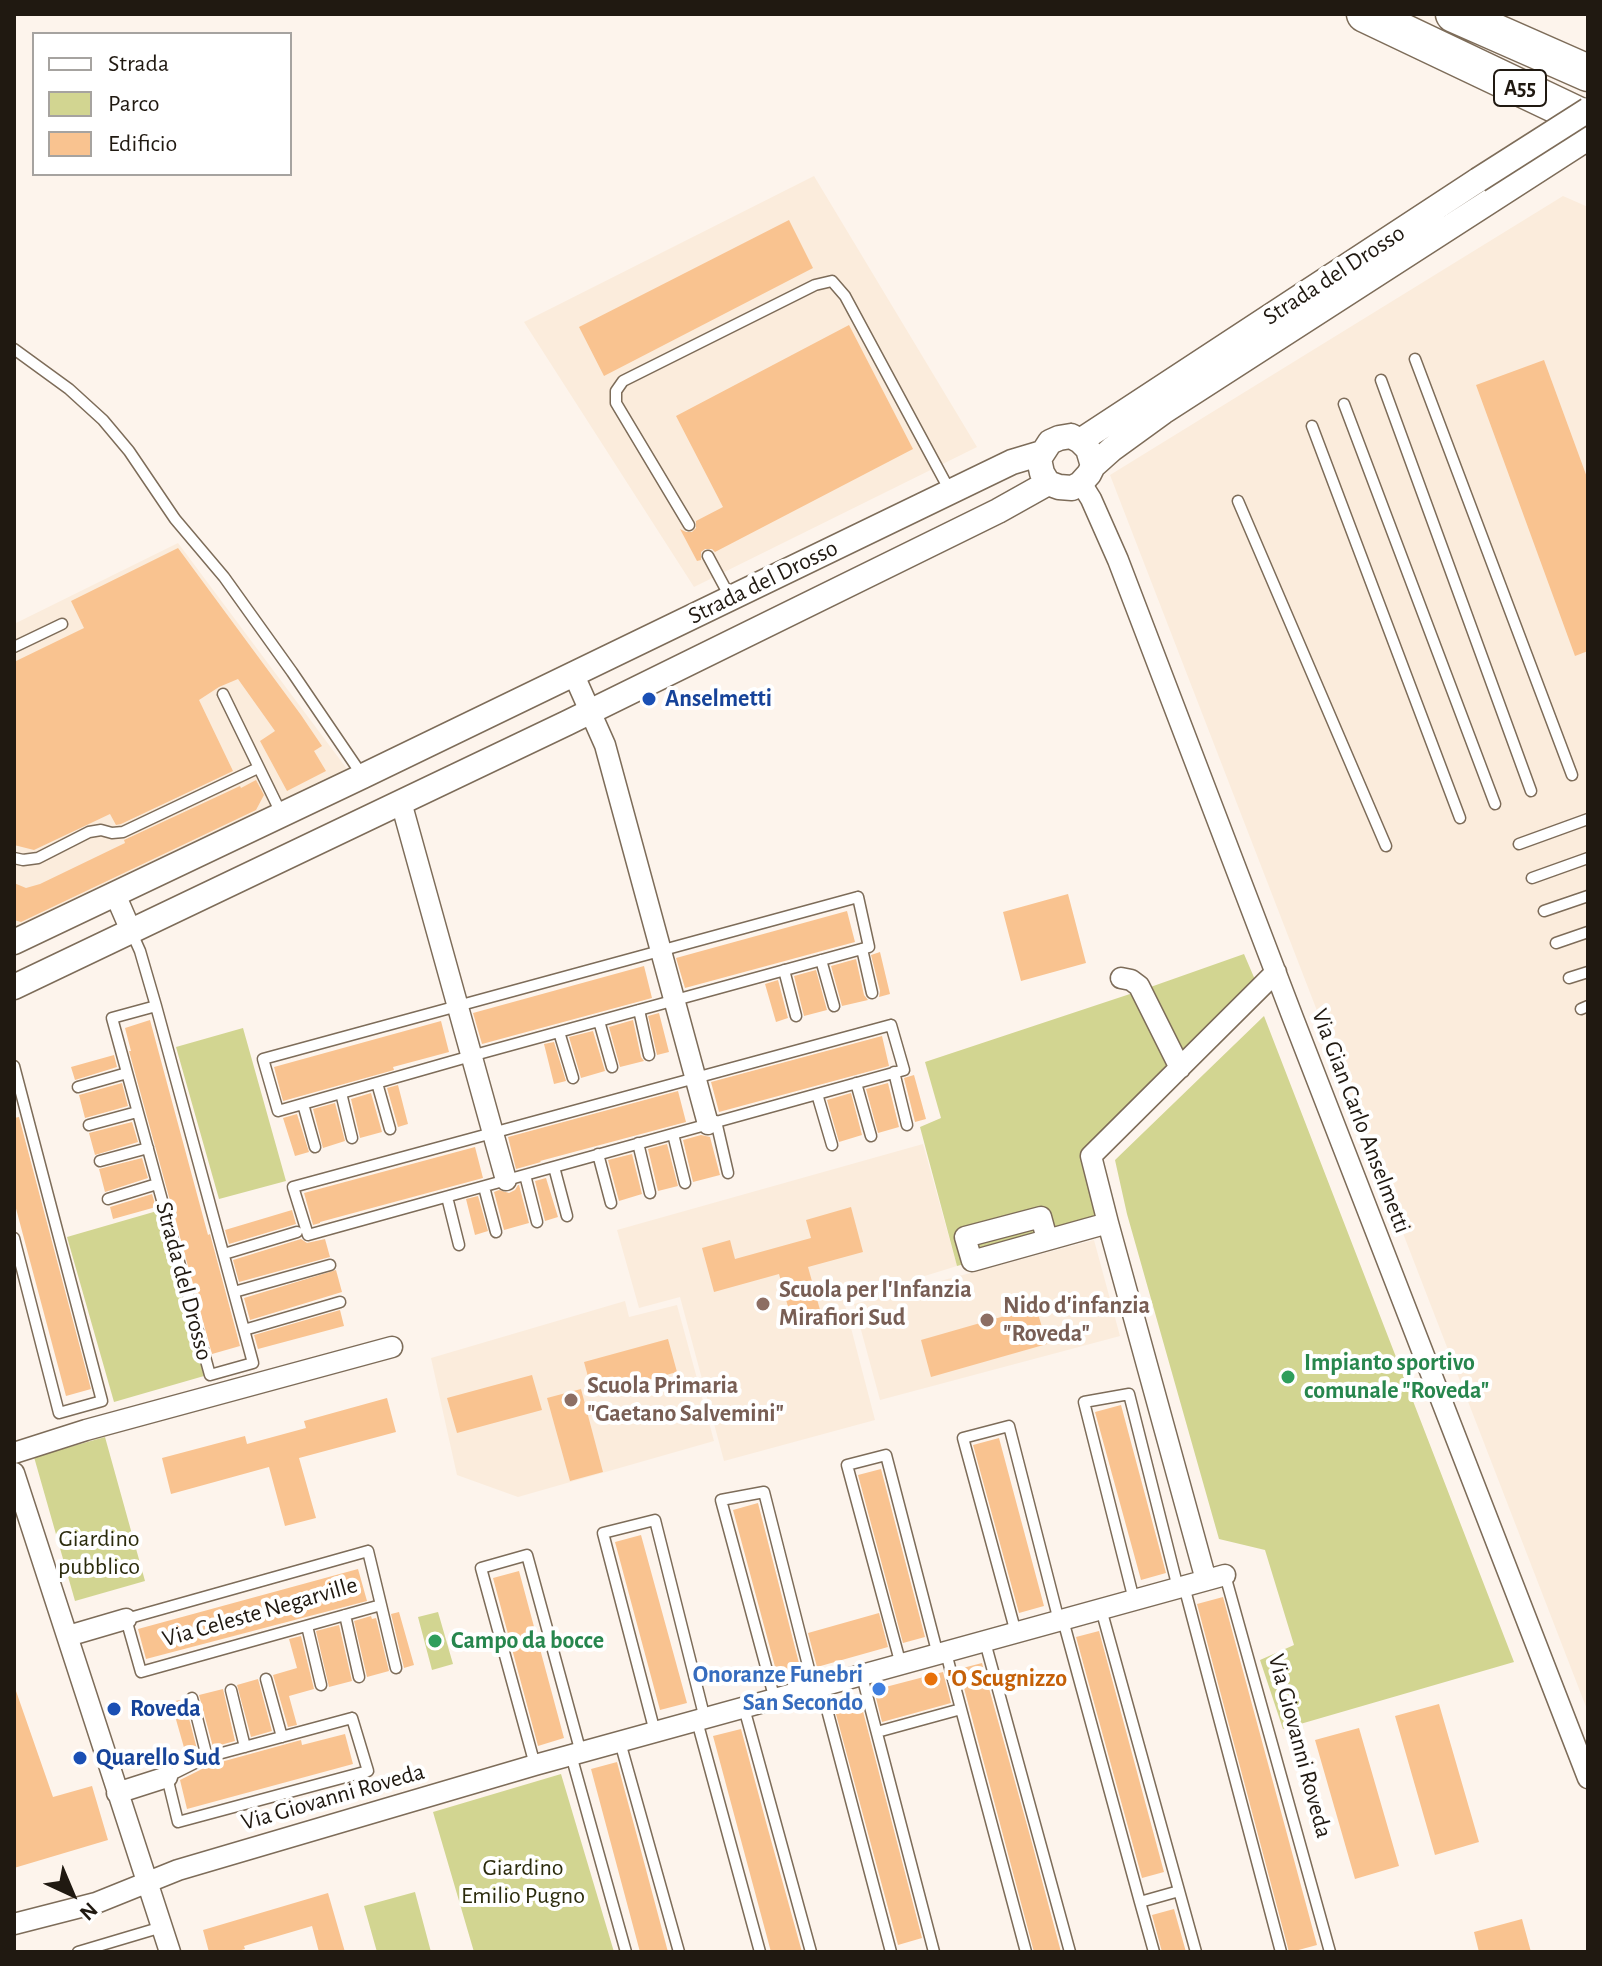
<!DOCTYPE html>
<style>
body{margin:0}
#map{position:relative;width:1602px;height:1966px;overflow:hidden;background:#fdf4ec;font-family:"Alegreya Sans",sans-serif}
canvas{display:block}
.frame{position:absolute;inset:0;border:16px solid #201911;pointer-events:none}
.legend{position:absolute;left:32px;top:32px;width:260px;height:144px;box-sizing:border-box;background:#fff;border:2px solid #a6a3a0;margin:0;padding:10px 14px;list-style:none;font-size:24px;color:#201911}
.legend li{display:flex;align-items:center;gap:16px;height:40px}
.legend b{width:40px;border:2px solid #a6a3a0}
.north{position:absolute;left:32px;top:1854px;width:80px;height:80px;-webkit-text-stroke:6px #fff;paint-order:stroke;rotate:136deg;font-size:22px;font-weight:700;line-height:32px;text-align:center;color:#201911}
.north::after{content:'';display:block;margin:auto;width:28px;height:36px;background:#201911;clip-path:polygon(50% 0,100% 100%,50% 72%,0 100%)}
</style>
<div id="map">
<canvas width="1602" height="1966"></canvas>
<div class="frame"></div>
<ul class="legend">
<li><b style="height:10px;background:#fff"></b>Strada</li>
<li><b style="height:22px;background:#d2d591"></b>Parco</li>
<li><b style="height:22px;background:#f9c390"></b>Edificio</li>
</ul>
<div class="north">N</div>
</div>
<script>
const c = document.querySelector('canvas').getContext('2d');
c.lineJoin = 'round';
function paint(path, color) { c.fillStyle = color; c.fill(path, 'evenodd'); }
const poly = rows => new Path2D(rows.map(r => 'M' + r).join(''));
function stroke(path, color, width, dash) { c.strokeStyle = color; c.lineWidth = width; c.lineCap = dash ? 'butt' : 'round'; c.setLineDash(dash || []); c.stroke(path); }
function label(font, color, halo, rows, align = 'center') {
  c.font = font + ' "Alegreya Sans",sans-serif'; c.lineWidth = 8; c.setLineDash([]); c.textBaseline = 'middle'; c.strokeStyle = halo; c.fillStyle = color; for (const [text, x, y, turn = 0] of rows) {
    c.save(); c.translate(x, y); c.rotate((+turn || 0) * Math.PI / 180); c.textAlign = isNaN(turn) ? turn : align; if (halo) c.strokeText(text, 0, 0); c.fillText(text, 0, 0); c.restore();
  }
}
const built = poly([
 [814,176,977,447,694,587,524,322],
 [1563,196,1588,207,1588,1712,1110,475],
 [178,543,347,769,23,929,14,930,14,624],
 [923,1144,957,1266,844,1301,875,1420,724,1461,680,1297,639,1308,617,1230],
 [1094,1240,1120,1336,880,1400,854,1304],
 [625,1301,629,1317,677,1305,714,1441,518,1497,457,1475,431,1358]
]);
const green = poly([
 [1244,954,1256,982,1082,1154,1099,1225,957,1266,920,1127,941,1118,925,1062,1142,990],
 [1264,1016,1514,1662,1283,1729,1260,1660,1294,1645,1265,1550,1219,1539,1127,1214,1115,1160],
 [243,1028,286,1181,219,1199,176,1047],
 [157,1211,204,1376,114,1402,67,1237],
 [105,1437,145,1581,75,1601,34,1457],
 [438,1612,453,1664,432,1670,418,1617],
 [561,1774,614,1952,474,1952,433,1812],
 [415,1892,431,1952,377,1952,364,1906]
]);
const building = poly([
 [789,220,813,268,604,376,579,327],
 [849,325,913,449,715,552,712,549,705,549,701,552,701,560,697,561,680,529,686,532,692,532,696,528,696,521,723,507,676,416],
 [1544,360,1588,480,1588,651,1575,656,1476,385],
 [178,548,301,715,322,746,314,751,326,771,287,791,260,741,275,731,238,679,219,687,199,700,233,771,121,824,116,825,110,814,34,850,14,845,14,662,84,628,71,601],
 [256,780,264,795,256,810,21,922,14,920,14,883,26,888,40,884,125,843,124,840,240,786,241,788],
 [1068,894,1086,963,1021,981,1003,912],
 [847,911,855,942,685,988,676,958],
 [880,952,890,994,879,997,880,991,871,955],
 [856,959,864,995,868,1000,842,1006,831,966],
 [644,966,652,998,482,1044,473,1013],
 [816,970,827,1010,804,1016,794,976],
 [778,980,788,1018,776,1022,765,984],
 [659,1013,669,1052,657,1055,648,1016],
 [150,1020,208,1235,210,1234,240,1346,212,1354,129,1051,131,1051,125,1028],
 [633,1020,641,1057,644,1061,620,1067,609,1027],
 [441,1021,449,1052,393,1067,394,1070,283,1101,274,1067],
 [593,1031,605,1071,581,1078,569,1037],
 [882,1036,889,1066,719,1112,711,1082],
 [554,1042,566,1081,554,1084,544,1044],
 [114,1055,117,1067,75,1080,71,1067],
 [914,1075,926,1119,915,1122,904,1078],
 [122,1083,128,1106,85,1118,79,1095],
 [888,1083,899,1127,878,1133,866,1089],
 [398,1085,408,1124,398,1127,387,1088],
 [678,1091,686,1122,540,1161,541,1162,516,1169,508,1137],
 [371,1093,382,1132,360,1138,351,1099],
 [851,1093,862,1135,839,1142,827,1100],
 [335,1103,345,1141,323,1148,313,1109],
 [297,1114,309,1152,295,1156,283,1118],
 [19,1117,91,1389,66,1396,14,1201,14,1118],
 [132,1122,138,1142,95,1155,89,1133],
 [701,1135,710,1137,720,1175,693,1182,683,1140],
 [667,1144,678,1186,658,1191,648,1149],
 [475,1147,483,1178,320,1222,320,1223,313,1225,304,1193],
 [632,1154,642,1194,619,1201,608,1160],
 [142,1158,148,1178,105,1192,99,1169],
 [546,1178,558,1217,545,1221,535,1181],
 [518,1185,519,1185,529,1223,504,1230,494,1192,499,1190,509,1193,515,1190],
 [152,1194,156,1207,113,1219,110,1207],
 [478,1196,488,1231,475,1235,466,1199],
 [851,1207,863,1252,808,1267,822,1317,793,1325,779,1274,714,1292,702,1248,730,1240,735,1259,811,1238,806,1220],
 [292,1210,296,1224,229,1244,225,1230],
 [301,1239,307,1243,325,1239,330,1257,239,1282,233,1260],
 [336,1270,342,1292,250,1320,244,1298],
 [1036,1307,1047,1344,931,1377,921,1340],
 [340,1310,344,1326,258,1349,254,1335],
 [668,1339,677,1372,593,1395,584,1362],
 [532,1375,542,1410,457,1433,447,1398],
 [581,1389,603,1472,570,1481,547,1398],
 [387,1398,396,1432,299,1458,316,1518,285,1526,269,1467,171,1494,162,1458,245,1436,247,1444,306,1428,304,1421],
 [1121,1405,1166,1573,1141,1580,1095,1412],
 [999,1438,1044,1606,1019,1613,973,1445],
 [881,1469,925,1637,903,1643,858,1475],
 [758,1503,801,1671,778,1678,733,1510],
 [641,1535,687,1703,660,1710,615,1542],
 [358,1569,367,1601,146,1659,138,1629],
 [519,1571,564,1738,538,1746,493,1578],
 [1223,1597,1317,1945,1291,1952,1289,1952,1197,1604],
 [399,1612,414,1665,404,1668,391,1614],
 [879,1613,888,1647,817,1667,808,1633],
 [371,1616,372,1619,376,1618,389,1671,367,1677,354,1621],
 [339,1625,352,1681,329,1687,316,1631],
 [1099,1631,1164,1872,1142,1878,1076,1637],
 [301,1636,314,1689,289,1696,297,1725,288,1727,273,1675,297,1668,289,1639],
 [982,1663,1032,1843,1061,1952,1034,1952,959,1669],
 [943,1672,951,1703,882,1722,874,1690],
 [258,1679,272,1731,251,1737,237,1685],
 [223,1689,235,1741,213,1747,199,1695],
 [14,1691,16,1691,53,1797,92,1786,108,1840,14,1868],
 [859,1696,922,1938,898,1945,833,1703],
 [184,1699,198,1753,187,1758,171,1702],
 [1439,1704,1479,1842,1435,1855,1395,1716],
 [1359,1728,1399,1866,1355,1879,1315,1740],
 [741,1729,766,1822,802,1952,771,1952,713,1736],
 [345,1734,353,1764,187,1809,180,1780,210,1765,301,1740,302,1745],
 [617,1762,640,1847,668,1952,640,1952,591,1769],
 [328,1893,345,1952,319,1952,312,1926,244,1946,245,1949,235,1952,209,1952,203,1930],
 [1174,1909,1186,1952,1162,1952,1152,1915],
 [1522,1919,1531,1952,1479,1952,1474,1932]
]);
const service = poly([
 [14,349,69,389,103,420,129,451,175,519,224,577,292,672,362,775],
 [1415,359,1572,775],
 [1381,380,1531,791],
 [1344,404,1495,804],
 [1312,426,1460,818],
 [1238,501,1386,846],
 [689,525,616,403,616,391,623,381,815,285,832,281,845,296,950,491],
 [708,556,730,597],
 [14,647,62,624],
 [223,694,281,813],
 [1519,844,1588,819],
 [14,858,23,860,38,858,89,832,101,830,112,833,123,832,258,768],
 [1532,878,1588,858],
 [858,897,869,947,471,1056,278,1111,263,1059,858,897],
 [1544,911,1588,896],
 [131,931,140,951,156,1006,253,1363,210,1375,112,1018,156,1006],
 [1556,943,1588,932],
 [862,949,872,993],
 [821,960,834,1006],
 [784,970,796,1016],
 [1569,978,1588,972],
 [1581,1009,1588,1006],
 [639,1010,649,1055],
 [599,1021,612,1067],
 [891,1025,904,1070,308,1235,293,1187,891,1025],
 [559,1032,573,1078],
 [14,1066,102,1401,59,1413,14,1238],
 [894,1072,907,1125],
 [377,1083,390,1129],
 [856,1083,871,1136],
 [78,1087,127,1073],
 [341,1093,352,1138],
 [817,1094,832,1145],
 [303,1104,315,1147],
 [716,1121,728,1173],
 [89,1125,137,1112],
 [673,1134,685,1183],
 [638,1143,650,1193],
 [598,1154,611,1203],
 [100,1161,148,1148],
 [554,1167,567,1216],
 [525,1175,537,1222],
 [484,1187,496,1232],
 [447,1197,459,1245],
 [108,1199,157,1184],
 [224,1254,297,1232],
 [234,1292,330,1265],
 [244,1330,340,1302],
 [368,1551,381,1605,141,1672,126,1619,368,1551],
 [1225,1575,1330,1952],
 [1184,1586,1281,1952],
 [1134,1600,1084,1402,1129,1394,1178,1588],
 [381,1605,396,1668],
 [1101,1609,1196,1952],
 [345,1615,359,1677],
 [1063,1620,1140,1902],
 [307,1626,321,1685],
 [1016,1633,963,1438,1009,1426,1059,1621],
 [985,1642,1070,1952],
 [946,1653,1026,1952],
 [901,1665,847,1465,886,1455,938,1655],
 [862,1676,934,1952],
 [266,1679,282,1737],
 [821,1687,891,1952],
 [231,1690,245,1747],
 [192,1698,207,1757],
 [775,1700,721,1500,764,1492,814,1689],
 [744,1708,811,1952],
 [352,1718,368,1771,178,1822,167,1777,207,1757,352,1718],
 [697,1721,760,1952],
 [655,1732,603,1533,655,1520,705,1719],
 [877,1732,961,1709],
 [620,1742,679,1952],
 [571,1755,626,1952],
 [535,1765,481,1568,527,1555,581,1753],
 [78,1952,162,1927],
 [1154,1952,1140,1902,1179,1891]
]);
const minor = poly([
 [1081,483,1091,499,1118,560,1293,1018,1588,1778],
 [573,673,605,745,708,1124],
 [401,802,506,1180],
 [115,894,131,931],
 [1121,978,1131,980,1139,986,1180,1068],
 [1047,1239,1041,1217,965,1237,972,1261,1108,1223],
 [14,1453,86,1430,392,1347],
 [14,1473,170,1952],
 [1206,1580,1108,1223,1091,1156,1276,972],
 [68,1636,126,1619],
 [117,1793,167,1777],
 [14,1924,96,1903,178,1870,535,1765,1225,1575]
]);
const tertiary = poly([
 [1071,436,1080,441,1088,449,1093,466,1089,474,1080,484,1072,488,1059,487,1048,483,1042,473,1039,459,1050,442,1059,438,1071,436],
 [1080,441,1478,180],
 [1093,466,1112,449,1163,412,1588,138],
 [14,942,363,776,983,476,1012,462,1042,453],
 [14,987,567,723,998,511,1048,483]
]);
const motorway = poly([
 [1365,14,1588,120],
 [1454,14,1588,73]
]);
const tertiaryBridge = poly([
 [1478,180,1588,110]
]);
const markers = [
 [649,699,8,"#1a4fb4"],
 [763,1304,8,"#8d6e63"],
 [987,1320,8,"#8d6e63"],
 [1288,1377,8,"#2e9e5b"],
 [571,1400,8,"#8d6e63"],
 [435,1641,8,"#2e9e5b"],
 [931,1679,8,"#e8710a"],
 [879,1689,8,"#3f7fe0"],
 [114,1709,8,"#1a4fb4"],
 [80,1758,8,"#1a4fb4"]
];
const shields = [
 [1520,88,52]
];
const shieldNames = [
 ["A55",1520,88]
];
const streetNames = [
 ["Strada del Drosso",1334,275,-33],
 ["Strada del Drosso",763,582,-26],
 ["Via Gian Carlo Anselmetti",1361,1121,69],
 ["Strada del Drosso",184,1281,75],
 ["Via Celeste Negarville",260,1612,-16],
 ["Via Giovanni Roveda",1300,1746,75],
 ["Via Giovanni Roveda",333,1797,-16]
];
const transitNames = [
 ["Anselmetti",665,699],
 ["Roveda",130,1709],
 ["Quarello Sud",96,1758]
];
const educationNames = [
 ["Scuola per l'Infanzia",779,1290],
 ["Mirafiori Sud",779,1318],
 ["Nido d'infanzia",1003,1306],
 ["\"Roveda\"",1003,1334],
 ["Scuola Primaria",587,1386],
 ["\"Gaetano Salvemini\"",587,1414]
];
const leisureNames = [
 ["Impianto sportivo",1304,1363],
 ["comunale \"Roveda\"",1304,1391],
 ["Campo da bocce",451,1641]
];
const parkNames = [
 ["Giardino",99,1539],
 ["pubblico",99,1567],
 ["Giardino",523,1868],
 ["Emilio Pugno",523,1896]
];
const shopNames = [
 ["Onoranze Funebri",863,1675],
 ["San Secondo",863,1703]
];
const foodNames = [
 ["'O Scugnizzo",947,1679]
];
paint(built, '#fbecdc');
paint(green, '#d2d591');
paint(building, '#f9c390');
stroke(service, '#7d6c59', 13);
stroke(minor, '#7d6c59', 23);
stroke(tertiary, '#7d6c59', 27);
stroke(motorway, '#7d6c59', 39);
stroke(service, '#fff', 10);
stroke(minor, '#fff', 20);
stroke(tertiary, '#fff', 24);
stroke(motorway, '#fff', 36);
stroke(tertiaryBridge, '#7d6c59', 27, []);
stroke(tertiaryBridge, '#fff', 24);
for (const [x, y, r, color] of markers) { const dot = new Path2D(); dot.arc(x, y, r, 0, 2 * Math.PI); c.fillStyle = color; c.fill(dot); stroke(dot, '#fff', 3); }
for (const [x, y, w] of shields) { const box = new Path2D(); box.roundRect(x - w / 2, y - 18, w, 36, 6); c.fillStyle = '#fff'; c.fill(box); stroke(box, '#201911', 2); }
label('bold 22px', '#201911', null, shieldNames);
label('24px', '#201911', '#fff', streetNames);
label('bold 24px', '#164399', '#fff', transitNames, 'left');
label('bold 24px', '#785e54', '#fff', educationNames, 'left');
label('bold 24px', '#27864d', '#fff', leisureNames, 'left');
label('24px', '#2b2b0c', '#fff', parkNames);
label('bold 24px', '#366cbe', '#fff', shopNames, 'right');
label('bold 24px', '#c56008', '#fff', foodNames, 'left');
</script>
